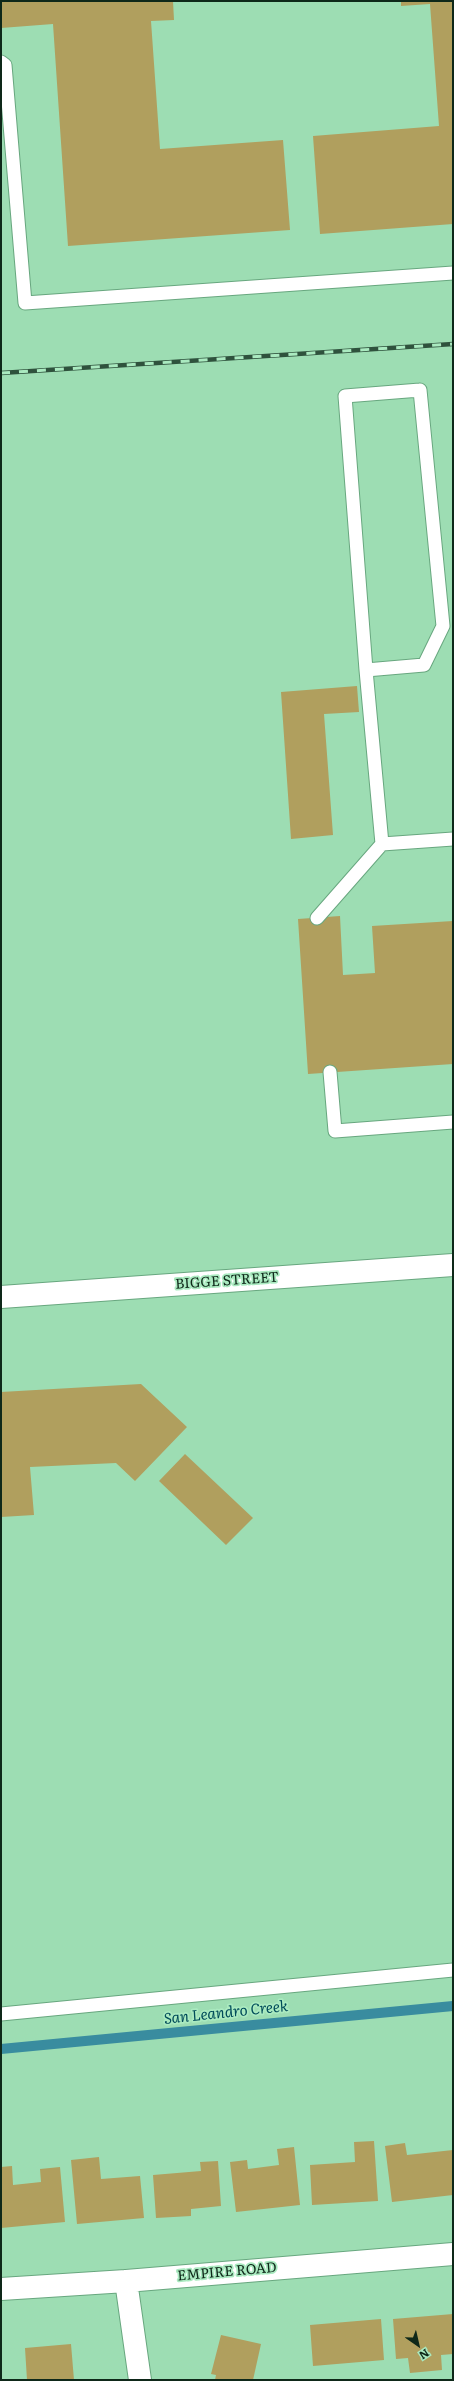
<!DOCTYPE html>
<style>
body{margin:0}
#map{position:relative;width:454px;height:2381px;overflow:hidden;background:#9dddb3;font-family:Literata,serif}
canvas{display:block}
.frame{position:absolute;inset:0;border:2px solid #0e2819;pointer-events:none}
.north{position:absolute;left:398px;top:2325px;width:40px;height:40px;-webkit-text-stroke:3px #aaeac0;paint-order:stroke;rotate:146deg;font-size:11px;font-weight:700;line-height:16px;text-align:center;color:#0e2819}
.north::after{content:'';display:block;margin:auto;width:14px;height:18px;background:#0e2819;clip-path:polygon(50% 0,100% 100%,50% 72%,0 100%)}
</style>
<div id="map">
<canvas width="454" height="2381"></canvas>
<div class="frame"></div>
<div class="north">N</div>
</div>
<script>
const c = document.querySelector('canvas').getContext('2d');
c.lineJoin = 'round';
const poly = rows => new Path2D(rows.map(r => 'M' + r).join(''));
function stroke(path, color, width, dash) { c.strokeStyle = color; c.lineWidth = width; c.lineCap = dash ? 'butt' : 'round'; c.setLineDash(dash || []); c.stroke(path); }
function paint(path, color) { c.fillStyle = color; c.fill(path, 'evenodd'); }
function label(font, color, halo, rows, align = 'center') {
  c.font = font + ' Literata,serif'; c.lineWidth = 3.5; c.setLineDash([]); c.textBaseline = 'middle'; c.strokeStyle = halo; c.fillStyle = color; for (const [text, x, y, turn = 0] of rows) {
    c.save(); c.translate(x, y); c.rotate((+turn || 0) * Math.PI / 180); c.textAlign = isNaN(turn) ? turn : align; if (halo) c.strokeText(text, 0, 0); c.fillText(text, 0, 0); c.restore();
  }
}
const stream = poly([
 [1,2049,453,2006]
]);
const building = poly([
 [1,1,173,1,174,20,151,21,160,149,283,140,290,230,68,246,53,24,1,28],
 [401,1,453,1,453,224,320,234,313,136,439,126,430,4,401,6],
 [357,686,359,712,324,714,333,835,291,839,281,692],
 [340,916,343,975,375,973,372,926,453,921,453,1064,308,1074,298,919],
 [141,1384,187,1427,135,1481,116,1463,30,1467,34,1515,1,1517,1,1392],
 [185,1454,253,1518,226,1545,159,1481],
 [374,2141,378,2201,312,2205,310,2165,355,2162,354,2142],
 [405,2143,407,2155,453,2150,453,2195,392,2202,385,2146],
 [294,2147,300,2205,236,2212,230,2162,247,2160,248,2169,279,2165,277,2149],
 [99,2157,101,2179,140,2176,144,2218,77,2224,71,2160],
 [218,2161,221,2206,191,2209,191,2216,156,2218,153,2175,201,2171,200,2162],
 [12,2166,13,2185,41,2182,40,2169,60,2167,65,2222,1,2228,1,2167],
 [453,2314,453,2354,441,2355,442,2370,410,2373,408,2358,396,2359,393,2319],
 [381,2319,384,2360,313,2366,310,2325],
 [221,2335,261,2344,253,2380,215,2380,216,2375,211,2374],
 [71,2344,74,2380,27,2380,25,2348]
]);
const service = poly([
 [1,62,5,65,25,303,453,273],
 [420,390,443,626,424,665,366,670,345,396,420,390],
 [366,670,382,844,453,839],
 [317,918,382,844],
 [330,1072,335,1131,453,1122],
 [1,2014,453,1970]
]);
const minor = poly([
 [1,1297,453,1265],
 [126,2281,140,2380],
 [1,2289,126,2281,453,2254]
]);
const rail = poly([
 [1,373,453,344]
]);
const streetNames = [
 ["BIGGE STREET",227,1281,-4],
 ["EMPIRE ROAD",227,2272,-5]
];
const waterNames = [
 ["San Leandro Creek",226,2013,-6]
];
stroke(stream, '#398c9f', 10);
paint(building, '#b09f5e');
stroke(service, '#68a77f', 15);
stroke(minor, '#68a77f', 24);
stroke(service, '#fff', 13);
stroke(minor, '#fff', 22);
stroke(rail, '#2f523d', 4.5);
stroke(rail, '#aaeac0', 3, [9]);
label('14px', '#0e2819', '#aaeac0', streetNames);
label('italic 15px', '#004b59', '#aaeac0', waterNames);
</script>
